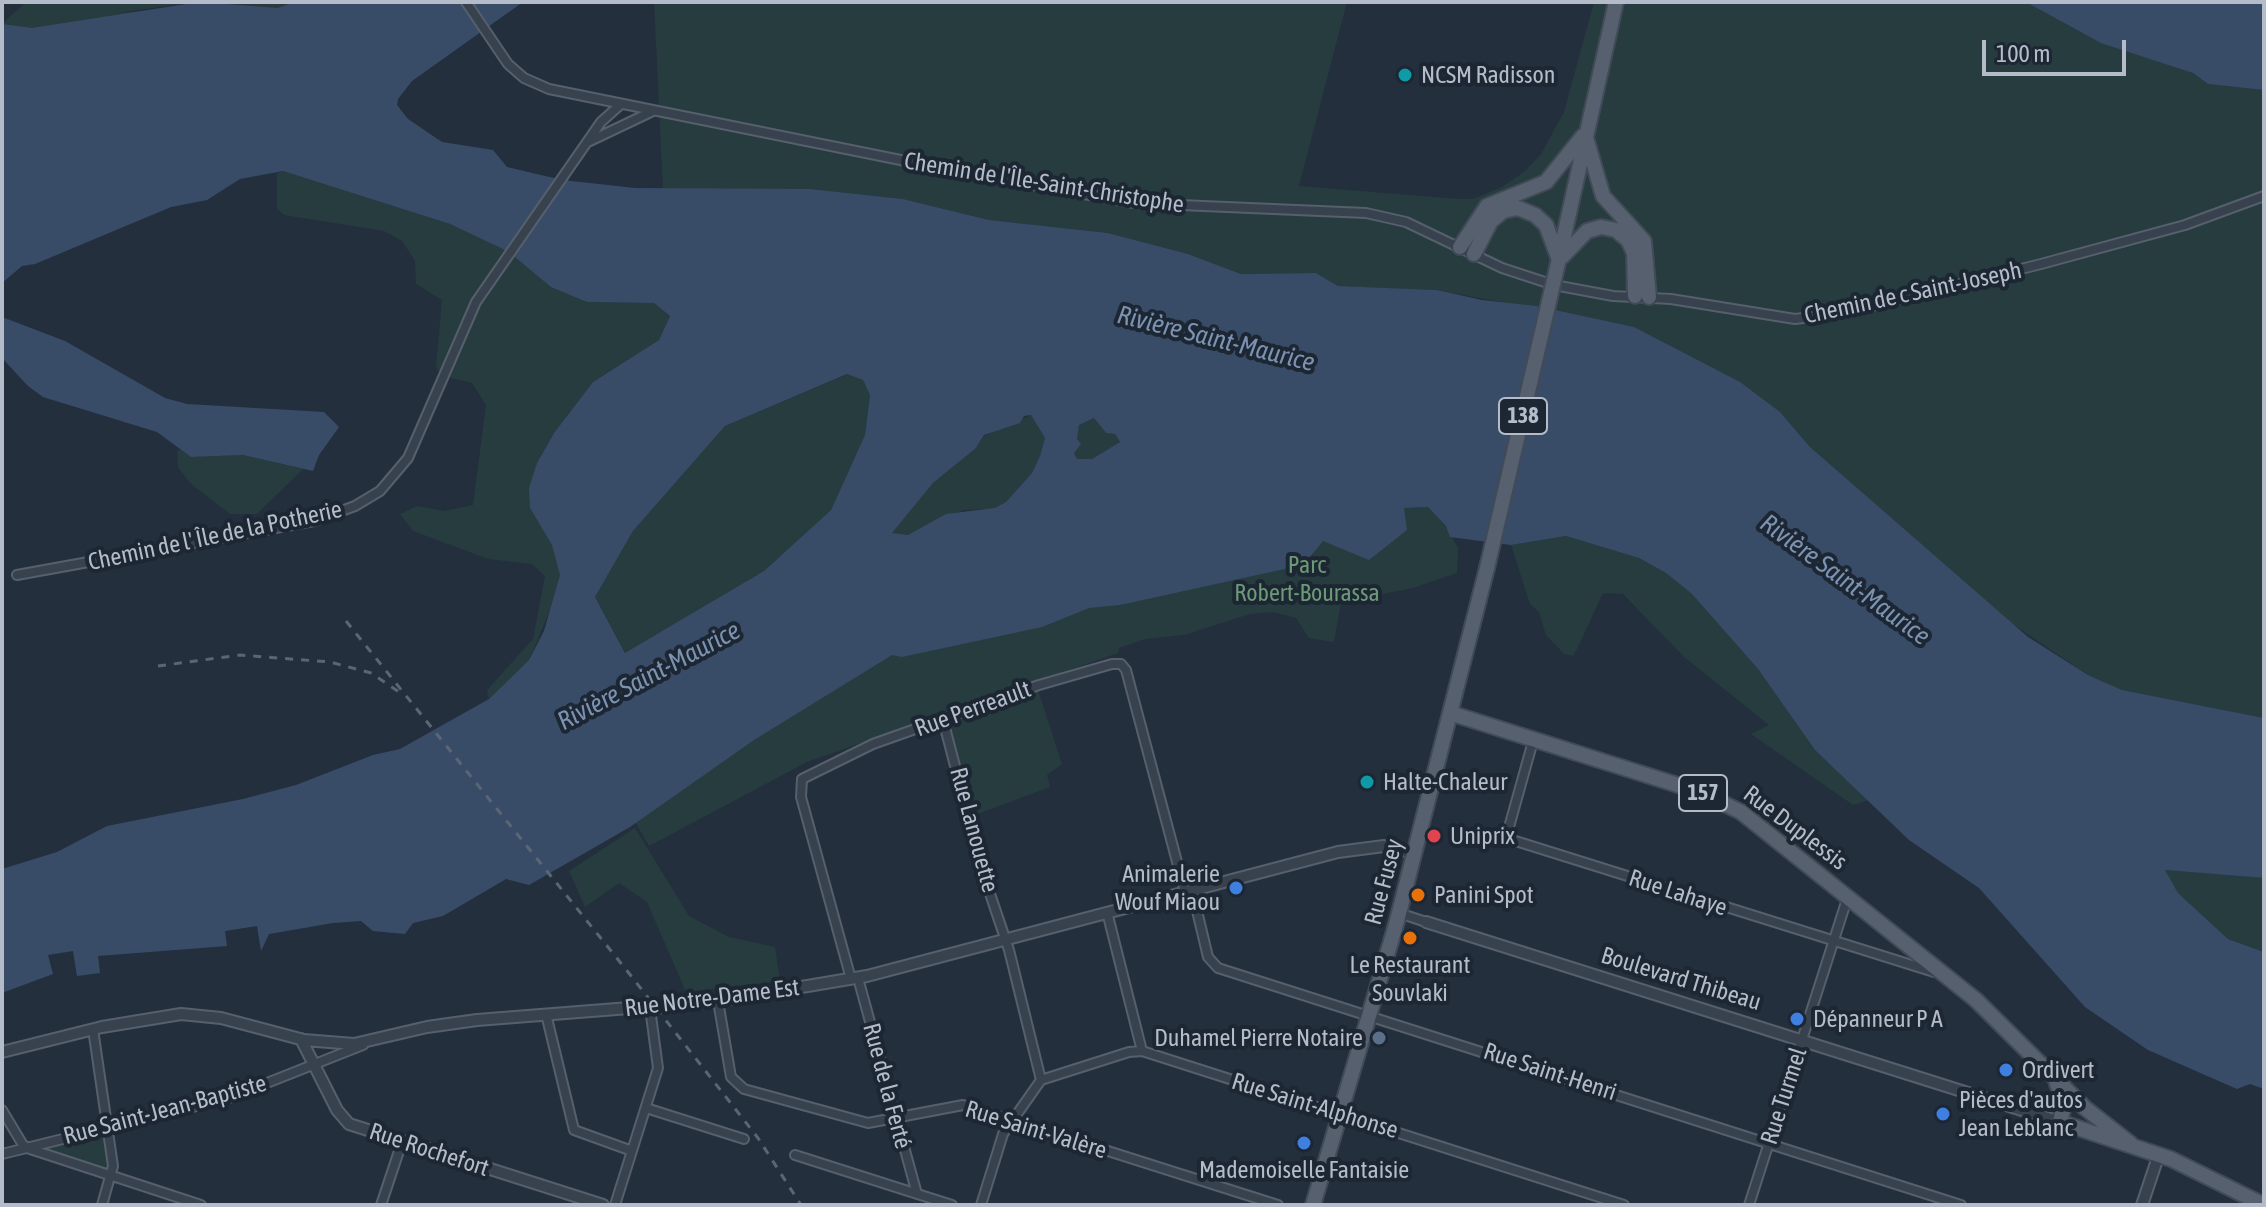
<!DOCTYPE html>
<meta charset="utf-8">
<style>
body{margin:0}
#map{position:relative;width:2266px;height:1207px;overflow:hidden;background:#242f3e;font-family:"Asap Condensed",sans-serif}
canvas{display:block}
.frame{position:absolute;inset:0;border:4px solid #b4bcc9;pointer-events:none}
.scale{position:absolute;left:1982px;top:40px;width:144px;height:36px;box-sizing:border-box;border:4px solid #b4bcc9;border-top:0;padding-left:10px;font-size:24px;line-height:28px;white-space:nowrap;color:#b4bcc9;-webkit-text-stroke:6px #1d2633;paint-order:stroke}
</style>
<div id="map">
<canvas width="2266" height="1207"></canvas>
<div class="frame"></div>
<div class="scale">100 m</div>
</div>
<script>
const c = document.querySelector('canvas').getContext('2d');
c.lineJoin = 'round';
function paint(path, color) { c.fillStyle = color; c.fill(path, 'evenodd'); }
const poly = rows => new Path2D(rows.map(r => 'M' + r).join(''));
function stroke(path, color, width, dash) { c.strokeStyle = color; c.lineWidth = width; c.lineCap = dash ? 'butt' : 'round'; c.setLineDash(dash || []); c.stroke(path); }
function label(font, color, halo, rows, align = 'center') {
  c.font = font + ' "Asap Condensed",sans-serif'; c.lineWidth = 8; c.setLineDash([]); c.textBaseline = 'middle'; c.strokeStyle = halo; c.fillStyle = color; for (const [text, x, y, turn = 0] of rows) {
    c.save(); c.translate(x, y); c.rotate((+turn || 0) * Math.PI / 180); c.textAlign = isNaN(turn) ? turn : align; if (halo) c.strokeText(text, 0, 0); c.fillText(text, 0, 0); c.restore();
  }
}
const green = poly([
 [26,2,199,2,115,13,227,5,201,2,316,2,114,58,2,24],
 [654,2,1347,2,1299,186,1459,199,1473,199,1502,187,1524,172,1541,154,1564,112,1594,2,2026,2,2193,73,2208,84,2264,90,2264,718,2122,690,2088,675,1992,610,1810,447,1780,412,1634,327,1437,290,1338,286,1316,273,1241,274,1188,254,1108,233,989,220,903,199,810,189,663,189],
 [283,171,450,224,509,252,587,302,654,303,670,316,659,340,593,382,554,433,537,463,530,508,553,545,560,575,558,591,529,660,489,699,487,690,533,639,545,576,532,564,488,559,413,531,400,514,417,506,444,511,473,505,486,405,472,383,442,376,436,367,442,300,416,284,415,261,402,241,384,231,284,215,277,208,277,173],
 [848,374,863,380,870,395,865,435,831,510,764,571,626,654,595,597,633,531,725,426],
 [1031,415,1045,438,1040,456,1032,473,1006,502,995,509,963,510,908,535,891,533,933,483,976,448,984,436],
 [1094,418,1106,433,1115,434,1120,442,1092,459,1077,459,1074,453,1079,425],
 [181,449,191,457,243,455,303,469,257,514,230,514,190,483,178,467,177,452],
 [1428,507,1446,526,1458,548,1457,573,1413,588,1341,602,1334,642,1309,638,1296,618,1273,612,1250,614,1184,635,1145,639,1119,648,1118,653,807,762,649,846,633,818,889,650,1404,508],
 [1566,536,1639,558,1666,573,1692,594,1758,669,1815,750,1870,800,1853,805,1751,734,1769,725,1684,657,1623,594,1603,593,1577,649,1573,656,1564,654,1546,635,1539,612,1530,604,1511,545],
 [1038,690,1062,764,1047,775,1050,787,975,815,946,717],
 [635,828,689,916,729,937,775,947,780,981,686,992,647,902,619,883,585,907,569,871],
 [2164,870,2264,878,2264,952,2228,939,2178,893],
 [110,1127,113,1172,30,1149]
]);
const water = poly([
 [199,2,278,8,294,2,523,2,412,81,398,99,397,105,408,119,442,142,493,150,507,167,562,180,635,188,810,189,903,199,989,220,1108,233,1188,254,1241,274,1316,273,1338,286,1437,290,1482,300,1536,306,1634,327,1740,382,1780,412,1810,447,2028,637,2088,675,2122,690,2264,718,2264,878,2165,870,2178,893,2228,939,2264,952,2264,1089,2250,1084,2237,1089,2148,1050,2085,1007,1979,888,1909,840,1815,750,1758,669,1692,594,1666,573,1639,558,1566,536,1511,545,1450,537,1446,526,1428,507,1404,508,1407,530,1369,560,1323,541,1300,569,1289,568,1120,605,1089,608,1042,627,902,657,892,655,754,740,630,827,529,885,506,879,443,916,413,923,405,934,373,931,361,921,333,923,269,934,261,951,257,926,225,931,227,946,98,956,100,973,77,976,73,951,48,955,53,974,2,993,2,869,57,852,107,826,243,799,296,785,373,755,400,749,489,699,529,660,544,631,560,575,552,545,530,508,529,488,537,463,554,433,593,382,659,340,670,316,654,303,587,302,551,287,509,252,450,224,283,171,240,179,207,200,171,207,35,264,22,266,2,283,2,24,32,28],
 [847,374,863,380,870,395,865,435,831,510,764,571,625,653,595,597,633,531,725,426],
 [1031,415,1045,438,1040,456,1032,473,1006,502,995,508,946,514,908,535,892,533,933,483,976,448,984,435,1020,423,1024,416],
 [1094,418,1106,433,1115,434,1120,442,1092,459,1077,459,1074,453,1081,444,1077,439,1079,425],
 [2026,2,2264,2,2264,90,2208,84,2193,73,2101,43],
 [2,317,65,341,165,398,187,404,324,412,339,427,319,455,313,471,243,455,191,457,157,432,43,397,28,386,2,358]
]);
const minor = poly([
 [466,2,508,64,524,78,549,89,950,170,1134,203,1366,213,1406,222,1502,268,1554,285,1613,296,1671,299,1795,319,1844,313,2041,264,2185,225,2264,196],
 [590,141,653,111],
 [17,575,314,521,355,506,380,491,408,458,476,302,601,122,621,104],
 [943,720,983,873,1009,950,1041,1080,1003,1134,981,1205],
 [1533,741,1506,838,1934,972],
 [1192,890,1208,957,1218,968,1961,1205],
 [1107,912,1142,1051,1624,1205],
 [1399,913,1426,922],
 [858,978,917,1194],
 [851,979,801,797,802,779,873,744,1039,685,1112,664,1121,664,1126,670,1185,892],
 [718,1001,731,1077,744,1089,868,1123,963,1105,1278,1205],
 [546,1014,574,1130,632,1151],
 [93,1029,113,1166,102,1205],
 [1041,1080,1129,1052,1142,1051],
 [646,1108,744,1139],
 [2,1110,23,1145,30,1149,201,1205],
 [2,1154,229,1098,363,1045],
 [795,1155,952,1205],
 [381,1205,402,1142],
 [615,1205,658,1068,650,1008],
 [1749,1205,1848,896]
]);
const tertiary = poly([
 [1426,922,2060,1122],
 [301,1039,337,1110,349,1124,603,1205],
 [2,1052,102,1027,181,1014,221,1018,304,1040,354,1044,427,1027,477,1020,718,1001,867,976,1338,852,1384,846,1414,853],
 [2142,1205,2159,1154]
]);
const primary = poly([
 [1587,141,1603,196,1644,241,1649,297],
 [1460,247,1487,206,1546,182,1583,136],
 [1474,254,1491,221,1503,211,1518,208,1535,215,1546,225,1558,257],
 [1562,257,1587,231,1601,227,1616,230,1628,240,1634,253,1635,296],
 [1558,263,1616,2],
 [1450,713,1700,792,1741,812,1976,1000,2085,1108,2131,1144],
 [2057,1084,2065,1101,2060,1122,2171,1159,2264,1205],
 [1313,1205,1397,921,1487,568]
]);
const rail = poly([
 [346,621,628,972,758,1138,801,1205],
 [158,666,240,655,330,662,371,673,399,692]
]);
const primaryBridge = poly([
 [1487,568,1558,263]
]);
const markers = [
 [1405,75,8,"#0f9aa8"],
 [1367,782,8,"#0f9aa8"],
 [1434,836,8,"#e0444e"],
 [1236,888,8,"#3f7fe0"],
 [1418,895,8,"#e8710a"],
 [1410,938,8,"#e8710a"],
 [1797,1019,8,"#3f7fe0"],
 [1379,1038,8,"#5c6f8a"],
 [2006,1070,8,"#3f7fe0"],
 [1943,1114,8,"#3f7fe0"],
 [1304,1143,8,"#3f7fe0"]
];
const shields = [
 [1523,416,48],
 [1703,793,48]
];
const shieldNames = [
 ["138",1523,416],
 ["157",1703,793]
];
const poiNames = [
 ["NCSM Radisson",1421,75],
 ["Halte-Chaleur",1383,782],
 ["Uniprix",1450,836],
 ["Animalerie",1220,874,"right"],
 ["Wouf Miaou",1220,902,"right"],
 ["Panini Spot",1434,895],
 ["Le Restaurant",1410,965,"center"],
 ["Souvlaki",1410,993,"center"],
 ["Dépanneur P A",1813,1019],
 ["Duhamel Pierre Notaire",1363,1038,"right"],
 ["Ordivert",2022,1070],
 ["Pièces d'autos",1959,1100],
 ["Jean Leblanc",1959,1128],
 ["Mademoiselle Fantaisie",1304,1170,"center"]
];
const streetNames = [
 ["Chemin de l'Île-Saint-Christophe",1044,183,9],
 ["Chemin de c Saint-Joseph",1913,293,-12],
 ["Chemin de l' Île de la Potherie",215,536,-12],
 ["Rue Perreault",973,709,-20],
 ["Rue Duplessis",1795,828,37],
 ["Rue Lanouette",974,830,75],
 ["Rue Fusey",1384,882,-75],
 ["Rue Lahaye",1678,893,18],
 ["Boulevard Thibeau",1681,979,17],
 ["Rue Notre-Dame Est",712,998,-7],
 ["Rue Saint-Henri",1550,1072,18],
 ["Rue de la Ferté",887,1086,75],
 ["Rue Turmel",1784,1096,-72],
 ["Rue Saint-Alphonse",1315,1106,17],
 ["Rue Saint-Jean-Baptiste",165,1110,-15],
 ["Rue Saint-Valère",1036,1130,17],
 ["Rue Rochefort",429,1150,18]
];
const parkNames = [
 ["Parc",1307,565],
 ["Robert-Bourassa",1307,593]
];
const waterNames = [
 ["Rivière Saint-Maurice",1216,339,14],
 ["Rivière Saint-Maurice",1845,580,36],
 ["Rivière Saint-Maurice",649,676,-28]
];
paint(green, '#263c3f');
paint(water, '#394c67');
stroke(minor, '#565f6c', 12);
stroke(tertiary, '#565f6c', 14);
stroke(primary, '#414a57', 18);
stroke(minor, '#38414e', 8);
stroke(tertiary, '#38414e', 10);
stroke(primary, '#56606e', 14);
stroke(rail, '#5a6575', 3, [8, 8]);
stroke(primaryBridge, '#414a57', 18, []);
stroke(primaryBridge, '#56606e', 14);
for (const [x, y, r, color] of markers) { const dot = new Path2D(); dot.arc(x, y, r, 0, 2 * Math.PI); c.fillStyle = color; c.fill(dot); stroke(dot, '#1d2633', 3); }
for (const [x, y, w] of shields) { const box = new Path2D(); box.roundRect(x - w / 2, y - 18, w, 36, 6); c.fillStyle = '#1d2633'; c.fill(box); stroke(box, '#b4bcc9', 2); }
label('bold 22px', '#b4bcc9', null, shieldNames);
label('24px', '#b4bcc9', '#1d2633', poiNames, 'left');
label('24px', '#b4bcc9', '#1d2633', streetNames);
label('24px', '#6b9a76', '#1d2633', parkNames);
label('italic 26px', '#7c92b1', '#1d2633', waterNames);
</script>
